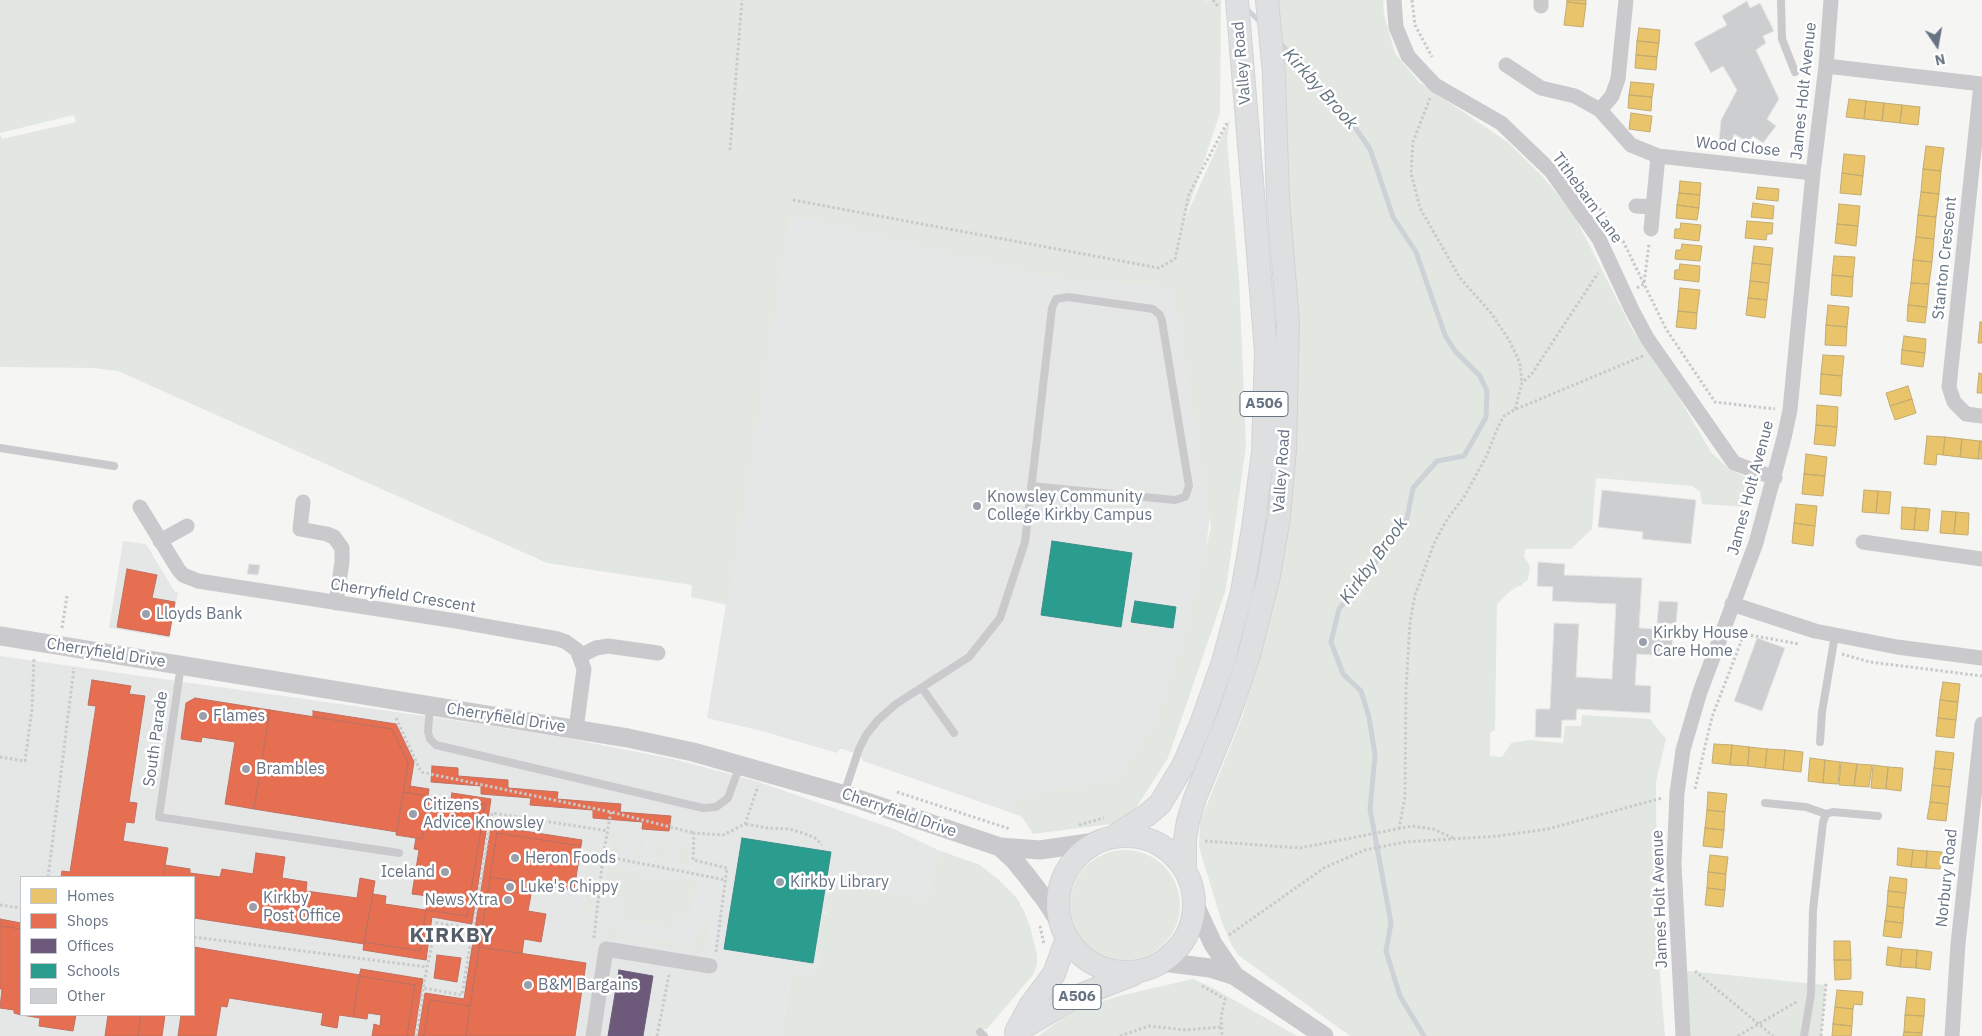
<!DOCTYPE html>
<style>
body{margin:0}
#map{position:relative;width:1982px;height:1036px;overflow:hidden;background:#f5f5f4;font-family:"IBM Plex Sans",sans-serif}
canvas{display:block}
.legend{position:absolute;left:20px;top:876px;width:175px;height:140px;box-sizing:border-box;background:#fff;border:1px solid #c2c7cd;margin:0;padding:6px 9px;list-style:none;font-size:15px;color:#677383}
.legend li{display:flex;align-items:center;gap:10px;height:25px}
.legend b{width:25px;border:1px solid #c2c7cd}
.north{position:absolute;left:1912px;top:20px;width:50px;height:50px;-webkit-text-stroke:4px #fff;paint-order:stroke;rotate:168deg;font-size:14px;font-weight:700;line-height:20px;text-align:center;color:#677383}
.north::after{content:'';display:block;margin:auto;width:18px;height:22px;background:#677383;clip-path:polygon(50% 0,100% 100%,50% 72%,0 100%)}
</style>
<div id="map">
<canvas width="1982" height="1036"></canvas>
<ul class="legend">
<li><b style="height:14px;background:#e9c46a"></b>Homes</li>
<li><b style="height:14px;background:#e76f51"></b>Shops</li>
<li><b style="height:14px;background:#6d597a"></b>Offices</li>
<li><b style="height:14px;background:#2a9d8f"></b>Schools</li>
<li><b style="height:14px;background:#cdced0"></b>Other</li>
</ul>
<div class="north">N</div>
</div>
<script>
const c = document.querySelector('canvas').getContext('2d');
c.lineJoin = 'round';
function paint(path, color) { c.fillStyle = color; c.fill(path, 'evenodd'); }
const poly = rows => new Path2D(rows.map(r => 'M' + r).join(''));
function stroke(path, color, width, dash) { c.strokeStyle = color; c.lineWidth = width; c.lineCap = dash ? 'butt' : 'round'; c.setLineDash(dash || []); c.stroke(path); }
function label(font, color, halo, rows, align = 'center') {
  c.font = font + ' "IBM Plex Sans",sans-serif'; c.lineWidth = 5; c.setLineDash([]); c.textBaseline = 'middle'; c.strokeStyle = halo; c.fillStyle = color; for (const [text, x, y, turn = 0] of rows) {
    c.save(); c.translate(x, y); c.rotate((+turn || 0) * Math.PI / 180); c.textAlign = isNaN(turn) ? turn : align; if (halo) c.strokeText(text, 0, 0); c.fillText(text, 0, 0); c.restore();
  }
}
const built = poly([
 [791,215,1178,270,1215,476,1202,578,1187,647,1132,783,1029,819,863,761,860,755,843,749,840,749,837,753,762,731,707,718],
 [123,541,146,544,175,592,178,592,170,638,109,628],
 [0,656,453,720,561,737,673,759,756,781,894,829,938,850,927,900,821,913,816,946,818,948,819,953,814,975,791,972,781,1036,0,1036],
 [21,877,194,877,194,1015,21,1015]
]);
const green = poly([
 [0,0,1204,0,1208,2,1206,0,1221,0,1220,113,1184,221,1230,118,1227,140,1239,278,1246,446,1226,589,1168,758,1127,822,1033,834,1010,798,1116,780,1157,718,1185,634,1211,527,1174,290,1176,289,1105,281,1051,278,791,215,728,605,691,597,692,585,547,563,118,371,94,368,0,367,0,134,2,139,76,122,74,115,0,133],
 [1276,0,1383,0,1384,15,1395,53,1419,82,1509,143,1543,177,1573,213,1632,329,1678,396,1711,452,1729,469,1753,480,1747,507,1702,504,1700,492,1692,486,1596,478,1592,529,1571,549,1525,549,1524,557,1530,566,1528,580,1522,584,1522,586,1518,586,1508,593,1497,604,1495,730,1490,733,1490,756,1502,757,1511,743,1530,740,1563,743,1565,726,1581,726,1582,715,1650,719,1666,739,1656,782,1657,938,1665,1036,1350,1036,1238,955,1231,944,1222,923,1199,847,1200,822,1243,715,1266,629,1287,536],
 [613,831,622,833,619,856,610,855],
 [636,835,645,837,642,860,633,858],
 [659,839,668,840,664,863,655,862],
 [682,842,691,844,687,867,678,866],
 [594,846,600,854,587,935,582,934,586,912,584,912],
 '1070 905a55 55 0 1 1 110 0a55 55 0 1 1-110 0Z',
 [938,850,980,865,999,880,1016,897,1024,911,1030,927,1037,954,1037,964,1033,975,986,1030,984,1028,978,1036,781,1036,791,972,814,975,819,953,817,952,818,948,816,946,821,913,827,913,831,884,927,899],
 [608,867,639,871,638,876,653,879,654,874,662,875,661,880,676,882,677,877,696,880,691,916,675,914,673,928,620,920,623,900,603,897],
 [700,919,710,920,705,954,640,943,641,937,696,946],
 [605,927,619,928,618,934,633,936,633,942,604,938],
 [1680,970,1826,985,1821,1036,1683,1036],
 [1193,979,1213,988,1297,1036,1038,1036,1073,1011,1119,996]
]);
const homes = poly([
 [1567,0,1586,0,1586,4,1567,2,1567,0],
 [1567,2,1586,4,1583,27,1564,25,1567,2],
 [1639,28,1660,30,1659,43,1637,41,1639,28],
 [1637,41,1659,43,1657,57,1636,55,1637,41],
 [1636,55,1657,57,1656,70,1635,68,1636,55],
 [1631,82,1654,84,1652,97,1629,95,1631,82],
 [1629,95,1652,97,1651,111,1628,108,1629,95],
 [1849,99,1866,101,1864,119,1846,117,1849,99],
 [1866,101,1884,103,1882,121,1864,119,1866,101],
 [1884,103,1902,105,1900,123,1882,121,1884,103],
 [1902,105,1920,107,1918,125,1900,123,1902,105],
 [1631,113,1652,116,1650,132,1629,129,1631,113],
 [1926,146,1944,148,1941,171,1923,169,1926,146],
 [1844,154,1865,156,1863,176,1842,173,1844,154],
 [1923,169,1941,171,1939,194,1921,192,1923,169],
 [1842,173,1863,176,1861,195,1840,193,1842,173],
 [1680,181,1701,183,1700,195,1679,193,1680,181],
 [1758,187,1779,189,1778,201,1756,199,1758,187],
 [1921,192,1939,194,1936,217,1918,215,1921,192],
 [1679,193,1700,195,1699,208,1677,205,1679,193],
 [1753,203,1774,206,1773,219,1751,217,1753,203],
 [1839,204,1860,206,1858,226,1837,224,1839,204],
 [1677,205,1699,208,1697,220,1676,218,1677,205],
 [1918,215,1936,217,1934,239,1916,237,1918,215],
 [1747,221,1773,223,1772,234,1767,234,1766,240,1745,238,1747,221],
 [1681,223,1701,225,1699,241,1674,238,1675,229,1680,229,1681,223],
 [1837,224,1858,226,1856,246,1835,243,1837,224],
 [1916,237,1934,239,1932,262,1913,260,1916,237],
 [1682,244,1702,246,1700,261,1675,259,1676,250,1681,250,1682,244],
 [1754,246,1773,248,1771,265,1752,263,1754,246],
 [1834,256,1855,257,1853,277,1832,275,1834,256],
 [1913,260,1932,262,1929,284,1911,283,1913,260],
 [1752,263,1771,265,1769,283,1750,281,1752,263],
 [1680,264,1700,266,1699,282,1674,279,1675,270,1679,270,1680,264],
 [1832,275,1853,277,1852,297,1831,295,1832,275],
 [1750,281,1769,283,1767,300,1748,298,1750,281],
 [1911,283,1929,284,1927,307,1908,305,1911,283],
 [1680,288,1700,290,1697,313,1678,311,1680,288],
 [1748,298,1767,300,1765,318,1746,315,1748,298],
 [1828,305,1849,307,1847,327,1826,325,1828,305],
 [1908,305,1927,307,1925,323,1907,321,1908,305],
 [1678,311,1697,313,1696,329,1676,327,1678,311],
 [1980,322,1982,322,1982,343,1978,343,1980,322],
 [1826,325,1847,327,1846,346,1825,345,1826,325],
 [1904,336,1926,339,1925,353,1902,350,1904,336],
 [1902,350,1925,353,1923,367,1901,364,1902,350],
 [1823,355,1844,356,1842,376,1821,374,1823,355],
 [1979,373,1982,374,1982,393,1977,393,1979,373],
 [1821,374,1842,376,1841,396,1820,394,1821,374],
 [1908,386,1912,399,1890,406,1886,393,1908,386],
 [1912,399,1916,413,1895,420,1890,406,1912,399],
 [1817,405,1838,407,1837,427,1816,425,1817,405],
 [1816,425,1837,427,1835,446,1814,444,1816,425],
 [1927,436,1945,437,1943,455,1937,454,1936,465,1924,464,1927,436],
 [1945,437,1962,439,1960,457,1943,455,1945,437],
 [1962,439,1980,441,1978,459,1960,457,1962,439],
 [1980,441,1982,441,1982,459,1978,459,1980,441],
 [1806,454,1827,457,1825,476,1804,474,1806,454],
 [1804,474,1825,476,1823,496,1802,494,1804,474],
 [1864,490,1878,491,1876,513,1862,512,1864,490],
 [1878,491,1891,492,1889,514,1876,513,1878,491],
 [1796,504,1817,506,1815,526,1794,523,1796,504],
 [1902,507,1916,508,1914,530,1901,529,1902,507],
 [1916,508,1930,509,1928,531,1914,530,1916,508],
 [1942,511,1956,512,1954,534,1940,533,1942,511],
 [1956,512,1969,513,1968,535,1954,534,1956,512],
 [1794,523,1815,526,1813,546,1792,543,1794,523],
 [1943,682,1960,684,1958,702,1940,700,1943,682],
 [1940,700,1958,702,1956,720,1938,718,1940,700],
 [1938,718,1956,720,1954,738,1936,736,1938,718],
 [1714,744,1732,745,1730,765,1712,763,1714,744],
 [1732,745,1749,747,1748,766,1730,765,1732,745],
 [1749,747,1767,749,1765,768,1748,766,1749,747],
 [1767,749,1785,750,1783,770,1765,768,1767,749],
 [1785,750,1803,752,1801,772,1783,770,1785,750],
 [1936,751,1954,753,1952,770,1934,768,1936,751],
 [1810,758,1825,760,1823,783,1808,781,1810,758],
 [1825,760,1840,762,1838,784,1823,783,1825,760],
 [1841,762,1857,764,1854,786,1839,785,1841,762],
 [1857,764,1872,765,1869,787,1854,786,1857,764],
 [1873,765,1888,767,1886,789,1871,788,1873,765],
 [1888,767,1903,768,1901,791,1886,789,1888,767],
 [1934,768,1952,770,1950,787,1932,785,1934,768],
 [1932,785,1950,787,1948,804,1930,802,1932,785],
 [1708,792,1727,794,1725,812,1707,810,1708,792],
 [1930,802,1948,804,1946,821,1927,819,1930,802],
 [1707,810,1725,812,1724,830,1705,828,1707,810],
 [1705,828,1724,830,1722,848,1703,846,1705,828],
 [1898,848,1913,850,1911,867,1897,865,1898,848],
 [1913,850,1927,851,1926,868,1911,867,1913,850],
 [1927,851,1942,852,1940,869,1926,868,1927,851],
 [1710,855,1728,857,1726,874,1708,872,1710,855],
 [1708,872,1726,874,1725,890,1707,888,1708,872],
 [1890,877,1907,879,1906,893,1888,891,1890,877],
 [1707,888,1725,890,1723,907,1705,905,1707,888],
 [1888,891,1906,893,1904,908,1887,906,1888,891],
 [1887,906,1904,908,1903,923,1885,921,1887,906],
 [1885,921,1903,923,1901,938,1883,936,1885,921],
 [1834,941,1850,941,1851,960,1834,960,1834,941],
 [1888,947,1902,949,1900,967,1886,965,1888,947],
 [1902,949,1917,950,1916,968,1900,967,1902,949],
 [1917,950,1932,952,1930,970,1916,968,1917,950],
 [1834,960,1851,960,1851,979,1835,980,1834,960],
 [1837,990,1863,992,1862,1005,1854,1004,1853,1009,1835,1007,1837,990],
 [1907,997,1925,999,1924,1016,1905,1015,1907,997],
 [1835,1007,1853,1009,1852,1026,1833,1024,1835,1007],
 [1905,1015,1924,1016,1922,1033,1904,1032,1905,1015],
 [1833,1024,1852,1026,1851,1036,1832,1036,1833,1024],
 [1904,1032,1922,1033,1922,1036,1903,1036,1904,1032]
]);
const shops = poly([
 [127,569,157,575,152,598,175,602,169,636,117,627,127,569],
 [92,680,131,686,129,694,145,696,129,802,137,803,134,823,126,822,123,841,168,848,163,877,61,877,62,871,70,872,96,706,88,705,92,680],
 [195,698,270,710,254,809,225,804,235,742,202,737,201,742,181,739,186,703,195,698],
 [270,710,392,729,408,763,397,832,254,809,270,710],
 [313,711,396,724,414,762,409,793,403,792,408,763,392,729,313,717,313,711],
 [432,766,458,768,458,776,508,780,508,788,558,792,557,799,621,804,620,812,671,816,669,831,642,829,643,822,593,818,593,810,530,805,531,798,481,794,481,786,431,782,432,766],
 [410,786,429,789,428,796,409,793,410,786],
 [403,792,428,796,422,839,396,835,403,792],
 [452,793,491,799,472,924,432,917,426,960,363,950,364,942,420,951,426,910,467,916,485,804,451,799,452,793],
 [428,796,485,804,467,916,426,910,428,896,412,894,419,850,414,849,416,838,422,839,428,796],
 [491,826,582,840,581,846,497,833,470,1006,430,1000,424,1036,418,1036,425,993,464,999,491,826],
 [497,833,581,846,574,890,490,877,497,833],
 [256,853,285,857,282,878,307,882,306,891,357,898,360,878,375,881,364,944,194,918,194,877,163,877,165,865,190,869,190,873,220,877,222,869,253,874,256,853],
 [490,877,533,884,528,911,546,914,541,942,524,939,522,954,479,947,490,877],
 [373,894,386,896,385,904,426,910,420,951,364,942,373,894],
 [0,919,21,923,21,929,0,926,0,919],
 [0,926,21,929,21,1015,14,1013,14,1010,0,1008,2,989,0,989,0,926],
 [194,947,360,975,353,1017,339,1015,337,1028,321,1025,323,1013,229,998,227,1007,221,1006,216,1036,178,1036,181,1015,194,1015,194,947],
 [479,947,586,963,575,1036,466,1036,479,947],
 [437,955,461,958,457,982,434,978,437,955],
 [361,969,423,979,414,1036,407,1036,415,985,359,976,361,969],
 [359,976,415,985,407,1036,372,1036,374,1024,380,1026,381,1015,368,1013,367,1019,353,1017,359,976],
 [430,1000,470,1006,466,1036,424,1036,430,1000],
 [22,1015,76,1015,73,1031,39,1026,40,1018,22,1015],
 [108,1015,141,1015,138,1036,105,1036,108,1015],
 [141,1015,165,1015,162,1036,138,1036,141,1015]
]);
const offices = poly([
 [619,970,653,976,643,1036,608,1036,619,970]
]);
const schools = poly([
 [1052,541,1132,553,1121,627,1041,615,1052,541],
 [1135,601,1176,607,1173,628,1131,622,1135,601],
 [742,838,831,852,813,963,724,949,742,838]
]);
const stream = poly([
 [1244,6,1261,23],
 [1279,42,1350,120,1370,149,1393,217,1416,252,1445,335,1455,351,1480,376,1487,391,1486,417,1474,439,1464,456,1437,461,1413,488,1407,518,1370,570,1339,609,1331,642,1343,674,1361,691,1369,717,1375,755,1370,809,1391,923,1386,951,1400,996,1424,1036]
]);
const building = poly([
 [1747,1,1750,8,1760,3,1774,31,1763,36,1766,43,1756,50,1779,99,1767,119,1776,126,1763,143,1753,136,1748,142,1734,134,1733,143,1719,141,1721,120,1737,90,1723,66,1711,73,1694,43,1727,25,1722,16,1747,1],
 [1602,490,1696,500,1691,544,1642,539,1643,532,1598,527,1602,490],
 [1538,562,1565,564,1564,575,1642,578,1639,628,1673,630,1672,656,1637,654,1635,685,1651,686,1650,713,1577,709,1576,720,1562,720,1561,738,1535,737,1536,709,1550,709,1554,623,1579,624,1576,677,1612,679,1616,604,1552,601,1553,587,1537,586,1538,562],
 [249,564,260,565,258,575,247,574,249,564],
 [1659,601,1678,602,1676,624,1657,623,1659,601],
 [1757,638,1785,648,1762,711,1734,701,1757,638]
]);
const path = poly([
 [1213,0,1218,6],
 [1412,0,1415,25,1432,57],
 [1430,98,1413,142,1411,173,1420,208,1460,278,1491,313,1509,340,1520,363,1522,383],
 [730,150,742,0],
 [1573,172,1623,241,1666,329,1715,402,1775,409],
 [793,200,1159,268,1175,259,1189,194,1227,123],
 [1637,288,1644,284,1649,244],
 [1515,409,1522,383,1531,375,1598,273],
 [62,628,67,596],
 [1842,654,1870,662,1982,676],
 [396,718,421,772,611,812,694,833],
 [0,757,25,761,32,709,34,658],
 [1695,789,1712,717,1744,634,1799,644],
 [897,792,1010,829],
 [746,824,767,828,789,829,803,833,815,838,822,845],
 [1079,825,1104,818],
 [1399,829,1405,797,1406,688,1410,623,1415,595,1435,541,1448,518,1464,497,1486,457,1498,427,1504,416,1514,410,1643,356],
 [1205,841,1300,848,1412,826,1433,829,1453,838],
 [603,856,726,880],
 [48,877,74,668],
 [0,905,21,908],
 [1040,926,1044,944],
 [473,928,436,923,423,988,462,995,492,813,608,831],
 [1229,935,1324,868,1365,850,1405,842,1498,836,1548,829,1662,798],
 [194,937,427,967],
 [594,938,603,856,611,812],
 [716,952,727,868,693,860,694,833,723,835,745,824,758,786],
 [1695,971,1773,1036],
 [1202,986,1225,999,1221,1017,1222,1036],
 [416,1036,423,988],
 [657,1036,669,975],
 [1120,1036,1149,1026,1186,1030,1221,1027],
 [1738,1036,1798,1001],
 [1821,1036,1826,985,1823,987]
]);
const service = poly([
 [1781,0,1782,39,1795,72],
 [0,448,114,466],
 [181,665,159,817,399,853],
 [922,688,954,733],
 [430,706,428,732,430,739,436,745,703,808,716,807,728,798,740,765],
 [1820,742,1822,712,1835,635],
 [844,794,859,749,866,735,878,720,896,704,969,657,1000,618,1025,542,1052,308,1056,299,1068,297,1153,309,1160,315,1162,321,1189,486,1185,497,1175,500,1031,486],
 [1765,803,1806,807,1826,814],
 [980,1032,984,1036],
 [1804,1036,1811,994,1813,910,1823,822,1826,814,1833,812,1878,816]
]);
const minor = poly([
 [1394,0,1396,27,1408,56,1435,85,1501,123,1551,171,1599,239,1632,310,1647,338,1734,463,1775,478],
 [1541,6,1541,0],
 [1506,65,1541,88,1575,96,1600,110,1631,145,1658,156,1813,173],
 [1826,66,1982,84],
 [1981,84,1949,387,1954,402,1966,414,1982,416],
 [1600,110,1612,96,1618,79,1626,0],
 [1636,206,1653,207],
 [1651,229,1658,156],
 [303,502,300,529,327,534,334,537,342,548,342,562,336,603],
 [140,507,178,569,183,575,198,581,456,621,558,639,566,642,577,650,584,669,576,729],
 [160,541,187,526],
 [1863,542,1982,559],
 [1732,604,1815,631,1897,647,1982,658],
 [580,656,596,648,608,646,658,653],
 [593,1036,606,949,710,966],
 [1683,1036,1674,864,1677,793,1683,750,1700,692,1756,543,1784,438,1790,410,1813,173,1826,66,1831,0],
 [1952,1036,1958,944,1982,724]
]);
const tertiary = poly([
 [0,636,628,738,693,752,852,797,1000,847,1040,850,1095,842],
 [1000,847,1014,860,1027,876,1046,901,1060,923],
 [1195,905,1213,944,1235,976],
 [1162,962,1210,968,1235,976,1324,1036]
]);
const primary = poly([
 [1116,835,1147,815,1160,804,1184,764,1201,724,1223,662,1242,592,1253,528,1263,452,1266,351,1237,0],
 '1058 904a68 68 0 1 1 136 0a68 68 0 1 1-136 0Z',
 [1185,868,1185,839,1188,821,1195,798,1229,715,1249,655,1269,576,1279,517,1285,449,1288,322,1278,200,1274,74,1267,0],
 [1017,1030,1030,1006,1054,974,1067,938],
 [1016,1032,1073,998,1134,974]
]);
const markers = [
 [977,506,5,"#99a0ab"],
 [146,614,5,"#99a0ab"],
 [1643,642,5,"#99a0ab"],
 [203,716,5,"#99a0ab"],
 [246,769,5,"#99a0ab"],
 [413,814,5,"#99a0ab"],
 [515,858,5,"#99a0ab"],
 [445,872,5,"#99a0ab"],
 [780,882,5,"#99a0ab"],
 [510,887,5,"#99a0ab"],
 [508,900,5,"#99a0ab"],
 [253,907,5,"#99a0ab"],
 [528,985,5,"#99a0ab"]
];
const shields = [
 [1264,404,48],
 [1077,997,48]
];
const shieldNames = [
 ["A506",1264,404],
 ["A506",1077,997]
];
const streetNames = [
 ["Valley Road",1242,63,-95],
 ["James Holt Avenue",1804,91,-84],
 ["Wood Close",1738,147,6],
 ["Tithebarn Lane",1587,198,54],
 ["Stanton Crescent",1945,258,-84],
 ["Valley Road",1282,471,-86],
 ["James Holt Avenue",1751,488,-75],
 ["Cherryfield Crescent",403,596,9],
 ["Cherryfield Drive",106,653,9],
 ["Cherryfield Drive",506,718,9],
 ["South Parade",156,739,-82],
 ["Cherryfield Drive",899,813,19],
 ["Norbury Road",1947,878,-84],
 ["James Holt Avenue",1660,899,-92]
];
const poiNames = [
 ["Knowsley Community",987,497],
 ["College Kirkby Campus",987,515],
 ["Lloyds Bank",156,614],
 ["Kirkby House",1653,633],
 ["Care Home",1653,651],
 ["Flames",213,716],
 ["Brambles",256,769],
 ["Citizens",423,805],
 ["Advice Knowsley",423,823],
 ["Heron Foods",525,858],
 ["Iceland",435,872,"right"],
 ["Kirkby Library",790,882],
 ["Luke's Chippy",520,887],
 ["Kirkby",263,898],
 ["Post Office",263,916],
 ["News Xtra",498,900,"right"],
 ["B&M Bargains",538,985]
];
const waterNames = [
 ["Kirkby Brook",1320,89,48],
 ["Kirkby Brook",1374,561,-54]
];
const districtNames = [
 ["KIRKBY",452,936]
];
paint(built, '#e5e7e7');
paint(green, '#e3e7e2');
paint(homes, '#e9c46a');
stroke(homes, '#c2ac72', 1);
paint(shops, '#e76f51');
stroke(shops, '#c17060', 1);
paint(offices, '#6d597a');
stroke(offices, '#6b617d', 1);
paint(schools, '#2a9d8f');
stroke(schools, '#3c908b', 1);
stroke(stream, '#ccd2d6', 5);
paint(building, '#cdced0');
stroke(building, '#e4e4e4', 1);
stroke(primary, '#d2d3d3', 24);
stroke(path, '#c8c9ca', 3, [2.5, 2.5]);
stroke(service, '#cacacc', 8);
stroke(minor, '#cacacc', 15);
stroke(tertiary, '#cacacc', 19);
stroke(primary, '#dedfe0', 22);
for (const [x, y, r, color] of markers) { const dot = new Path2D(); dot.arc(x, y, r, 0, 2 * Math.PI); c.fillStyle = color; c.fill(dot); stroke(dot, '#fff', 2); }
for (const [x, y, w] of shields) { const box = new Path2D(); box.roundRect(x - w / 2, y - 12.5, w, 25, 4); c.fillStyle = '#fff'; c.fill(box); stroke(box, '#677383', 1); }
label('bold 15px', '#677383', null, shieldNames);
label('16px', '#677383', '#fff', streetNames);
label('16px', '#677383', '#fff', poiNames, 'left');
label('italic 18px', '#63747f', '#fff', waterNames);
c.letterSpacing = '1px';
label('bold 21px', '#555d68', '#fff', districtNames);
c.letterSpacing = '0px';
</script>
